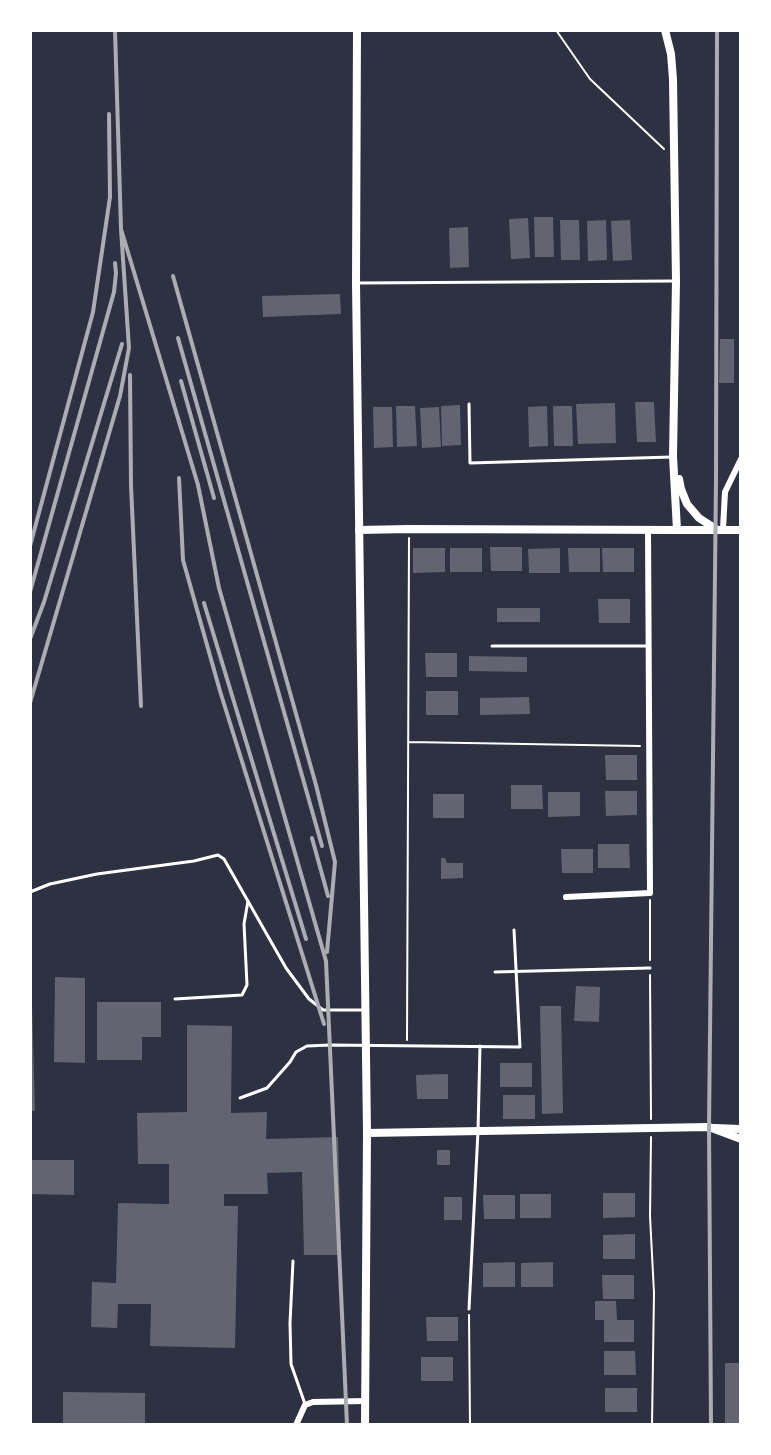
<!DOCTYPE html>
<style>
body{margin:0}
#map{position:relative;width:771px;height:1455px;overflow:hidden;background:#2d3142;font-family:"Noto Sans",sans-serif}
canvas{display:block}
.frame{position:absolute;inset:0;border:32px solid #fff;pointer-events:none}
</style>
<div id="map">
<canvas width="771" height="1455"></canvas>
<div class="frame"></div>
</div>
<script>
const c = document.querySelector('canvas').getContext('2d');
c.lineJoin = 'round';
function paint(path, color) { c.fillStyle = color; c.fill(path, 'evenodd'); }
const poly = rows => new Path2D(rows.map(r => 'M' + r).join(''));
function stroke(path, color, width, dash) { c.strokeStyle = color; c.lineWidth = width; c.lineCap = dash ? 'butt' : 'round'; c.setLineDash(dash || []); c.stroke(path); }
const building = poly([
 [534,217,553,217,554,257,535,257],
 [528,218,530,258,511,259,509,219],
 [560,220,579,220,580,260,561,260],
 [606,220,607,260,588,261,587,221],
 [630,220,632,260,613,261,611,221],
 [468,227,469,267,450,268,449,228],
 [340,294,341,314,263,317,262,296],
 [720,339,734,339,734,383,719,383],
 [635,402,654,402,656,442,637,442],
 [615,403,616,443,578,444,576,404],
 [460,405,461,445,442,446,441,406],
 [396,406,415,406,417,446,397,447],
 [547,406,548,446,529,447,528,407],
 [553,406,572,406,573,446,554,446],
 [373,407,392,407,393,447,374,448],
 [439,407,441,447,422,448,420,408],
 [490,547,522,547,522,571,491,571],
 [413,548,445,548,445,572,413,573],
 [450,548,482,548,482,572,450,572],
 [560,548,560,573,529,573,528,549],
 [568,548,600,548,600,572,569,572],
 [602,548,634,548,634,572,603,572],
 [598,599,630,599,630,623,599,623],
 [497,608,540,608,540,622,497,622],
 [425,653,457,653,457,677,426,677],
 [469,656,527,657,527,672,469,671],
 [426,691,458,691,458,715,426,715],
 [529,697,530,714,480,715,480,698],
 [605,755,637,755,637,780,606,780],
 [511,785,542,785,543,809,511,809],
 [605,791,637,791,637,815,606,816],
 [548,792,580,792,580,816,548,817],
 [433,794,464,794,464,818,433,818],
 [598,844,629,844,630,868,598,868],
 [561,849,593,849,593,873,562,873],
 [441,858,445,858,447,863,463,863,463,878,441,879],
 [55,977,85,978,85,1063,54,1062],
 [576,986,600,987,599,1022,574,1021],
 [30,1002,32,1002,35,1111,30,1111],
 [97,1002,161,1002,161,1037,142,1037,142,1060,97,1060],
 [540,1006,561,1006,563,1113,542,1114],
 [187,1025,232,1026,231,1113,267,1112,266,1139,338,1137,341,1255,304,1255,302,1172,267,1173,268,1194,224,1194,224,1206,238,1206,235,1348,150,1346,151,1304,118,1304,117,1328,91,1327,92,1282,116,1283,118,1203,169,1204,169,1164,138,1164,137,1113,187,1112],
 [500,1063,532,1063,532,1087,500,1087],
 [448,1074,448,1099,417,1099,416,1075],
 [503,1095,535,1095,535,1119,503,1119],
 [437,1150,450,1150,450,1165,437,1165],
 [30,1160,74,1160,74,1195,30,1194],
 [603,1193,635,1193,635,1217,603,1218],
 [520,1194,551,1194,551,1218,520,1218],
 [483,1195,515,1195,515,1219,484,1219],
 [444,1197,462,1197,462,1220,444,1220],
 [635,1234,635,1259,603,1259,603,1235],
 [515,1262,515,1287,483,1287,483,1263],
 [553,1262,553,1287,521,1287,521,1263],
 [602,1275,634,1275,634,1299,603,1299],
 [595,1301,616,1301,617,1320,634,1320,634,1342,604,1342,604,1320,595,1320],
 [426,1317,458,1317,458,1341,427,1341],
 [604,1351,635,1351,636,1375,604,1375],
 [421,1357,453,1357,453,1381,421,1381],
 [725,1363,741,1363,741,1425,725,1425],
 [605,1388,637,1388,637,1412,605,1412],
 [63,1392,145,1393,145,1425,63,1425]
]);
const path = poly([
 [556,30,590,79,664,149],
 [409,742,640,746],
 [650,900,650,960],
 [650,975,651,1119],
 [407,1040,409,538],
 [651,1137,650,1216,654,1293,652,1425],
 [469,1315,470,1425]
]);
const service = poly([
 [358,283,675,281],
 [469,404,470,463,672,457],
 [492,646,649,646],
 [30,892,50,884,97,874,194,861,218,855,224,859,286,968,309,999,323,1010,363,1010],
 [495,972,650,968],
 [175,999,242,995,247,985,244,924,248,901],
 [240,1098,267,1088,290,1062,296,1052,307,1046,330,1045,520,1047,514,930],
 [293,1261,290,1323,291,1364,305,1404],
 [469,1309,478,1131,480,1046]
]);
const minor = poly([
 [723,529,725,492,741,459],
 [566,897,650,893,648,530],
 [296,1425,305,1405,313,1402,365,1401]
]);
const tertiary = poly([
 [359,530,409,529,677,530],
 [714,1128,741,1129]
]);
const secondary = poly([
 [357,30,356,283,367,1133,365,1425],
 [665,30,671,54,673,79,676,281,673,456,677,530,741,530],
 [679,479,681,489,687,504,699,518,716,529],
 [367,1133,709,1127,741,1139]
]);
const rail = poly([
 [121,229,198,485,219,588,326,961,347,1425],
 [173,276,316,785,335,862,327,952],
 [178,338,322,846],
 [130,375,131,485,141,706],
 [181,381,214,498],
 [179,478,183,560,220,691,324,1024],
 [30,546,93,312,110,197,109,114],
 [30,592,114,292,116,273,115,263],
 [204,603,306,939],
 [30,639,44,602,122,344],
 [30,703,120,396,129,348,121,229,115,30],
 [312,838,328,896],
 [711,1425,709,1127,716,480,717,30]
]);
paint(building, '#626471');
stroke(path, '#fff', 2);
stroke(service, '#fff', 3);
stroke(minor, '#fff', 6);
stroke(tertiary, '#fff', 8);
stroke(secondary, '#fff', 8);
stroke(rail, '#abadb3', 4);
</script>
